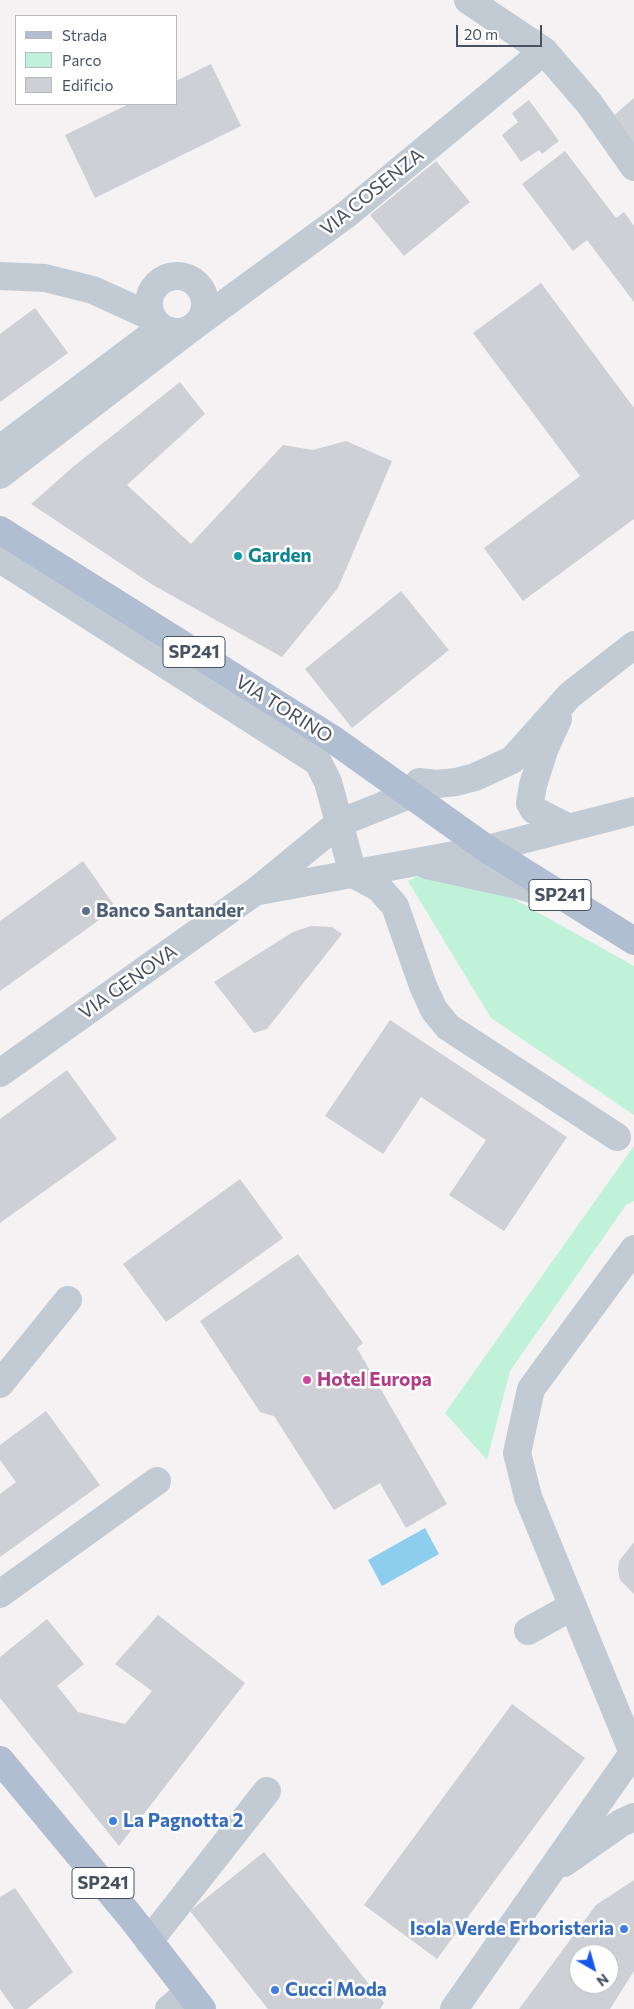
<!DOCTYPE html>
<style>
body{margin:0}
#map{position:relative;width:634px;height:2009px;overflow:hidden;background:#f4f2f2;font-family:Commissioner,sans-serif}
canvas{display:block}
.legend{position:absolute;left:15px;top:15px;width:162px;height:90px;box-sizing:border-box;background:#fff;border:1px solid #b6babf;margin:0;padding:6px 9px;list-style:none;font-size:15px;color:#495260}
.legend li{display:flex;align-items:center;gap:10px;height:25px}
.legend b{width:25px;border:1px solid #b6babf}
.north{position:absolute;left:569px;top:1944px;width:50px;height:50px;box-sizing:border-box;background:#fff;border:1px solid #b6babf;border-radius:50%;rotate:142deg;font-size:14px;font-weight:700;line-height:20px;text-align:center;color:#495260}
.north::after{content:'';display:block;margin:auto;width:18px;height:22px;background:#1558eb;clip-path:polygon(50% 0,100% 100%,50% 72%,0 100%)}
.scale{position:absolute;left:456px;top:25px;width:86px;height:22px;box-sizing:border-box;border:2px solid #495260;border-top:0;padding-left:6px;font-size:15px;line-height:18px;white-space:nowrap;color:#495260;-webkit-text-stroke:4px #fff;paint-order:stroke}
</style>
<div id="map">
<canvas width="634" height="2009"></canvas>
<ul class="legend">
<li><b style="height:6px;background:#b1bdd1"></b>Strada</li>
<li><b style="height:14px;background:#c0f1d9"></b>Parco</li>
<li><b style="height:14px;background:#ced0d6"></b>Edificio</li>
</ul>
<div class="north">N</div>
<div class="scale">20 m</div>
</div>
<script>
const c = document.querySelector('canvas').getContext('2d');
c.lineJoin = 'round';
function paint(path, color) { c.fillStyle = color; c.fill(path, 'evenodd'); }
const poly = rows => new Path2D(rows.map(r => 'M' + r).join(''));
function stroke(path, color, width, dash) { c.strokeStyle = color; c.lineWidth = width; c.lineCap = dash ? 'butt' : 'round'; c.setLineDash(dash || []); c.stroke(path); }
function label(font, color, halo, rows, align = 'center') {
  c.font = font + ' Commissioner,sans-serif'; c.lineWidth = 5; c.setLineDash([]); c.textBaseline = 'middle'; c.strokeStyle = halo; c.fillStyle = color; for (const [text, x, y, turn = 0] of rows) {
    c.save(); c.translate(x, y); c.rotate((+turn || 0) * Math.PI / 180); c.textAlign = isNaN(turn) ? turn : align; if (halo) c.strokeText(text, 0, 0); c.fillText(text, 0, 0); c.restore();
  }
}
const green = poly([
 [422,874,512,898,634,966,634,1115,491,1018,408,881],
 [634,1146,634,1201,626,1205,510,1371,487,1460,445,1413]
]);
const water = poly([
 [425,1528,439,1554,382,1586,368,1560]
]);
const building = poly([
 [211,64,241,126,95,198,65,135,129,104,176,104,176,81],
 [634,98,634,145,611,118],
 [529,100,559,141,542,154,539,150,521,162,502,135,518,122,512,113],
 [565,151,616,218,624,212,634,226,634,302,587,240,573,251,522,184],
 [436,161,470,202,404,256,370,215],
 [541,283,634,408,634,519,523,601,484,548,580,476,473,333],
 [35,308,68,353,0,402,0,334],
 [180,382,205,414,127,485,191,544,283,445,313,450,346,441,392,461,338,588,282,657,153,585,31,504,74,466],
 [401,591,449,650,352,728,305,669],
 [83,861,116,908,0,991,0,921],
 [311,926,332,927,342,934,267,1029,254,1033,214,982,293,932],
 [390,1020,567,1137,504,1231,449,1195,486,1140,421,1097,383,1154,325,1116],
 [67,1070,117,1139,0,1223,0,1119],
 [240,1179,283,1238,166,1322,123,1264],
 [298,1254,363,1343,357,1348,447,1504,406,1528,380,1483,334,1510,274,1416,260,1412,200,1321],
 [46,1411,100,1485,0,1557,0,1494,16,1482,0,1460,0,1445],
 [634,1542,634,1594,620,1580,618,1570,619,1561],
 [158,1615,245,1683,119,1846,0,1698,0,1657,47,1619,84,1664,57,1686,78,1712,125,1724,152,1691,115,1664],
 [512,1704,585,1758,437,1959,364,1905],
 [264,1852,384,2003,380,2009,268,2009,190,1911],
 [634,1880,634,1971,610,2009,519,2009,596,1905],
 [579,1954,609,1954,609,1984,579,1984],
 [15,1888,73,1972,27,2009,14,2009,0,1989,0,1897]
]);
const minor = poly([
 [468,0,544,51,589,103,634,167],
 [0,276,45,278,93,290,152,317],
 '149 304a28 28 0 1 1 56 0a28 28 0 1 1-56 0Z',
 [0,449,157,331,159,326],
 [0,475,194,326,347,214,544,51],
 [0,559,318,762,328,782,353,874,379,888,395,906,423,986,434,1010,448,1027,617,1137],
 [558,719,544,750,533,785,530,803,534,810,569,828],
 [419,782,437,784,456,782,475,777,512,760,570,695,634,645],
 [427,865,518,885,556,896],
 [259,891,487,849,634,811],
 [0,1073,256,891,339,823,437,784],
 [0,1384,68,1300],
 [0,1594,157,1481],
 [528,1631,573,1606],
 [564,1863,621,1823,634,1817],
 [149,1941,267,1791],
 [169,2009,189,1992],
 [454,2009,633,1753,528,1497,517,1453,531,1389,634,1249]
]);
const major = poly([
 [0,530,331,738,487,849,634,941],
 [0,1760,130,1916,202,2009]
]);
const markers = [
 [238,556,5,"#0f9aa8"],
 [86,911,5,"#5c6f8a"],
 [307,1380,5,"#d1479c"],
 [113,1821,5,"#3f7fe0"],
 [624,1929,5,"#3f7fe0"],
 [275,1990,5,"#3f7fe0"]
];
const shields = [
 [194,652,62],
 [560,895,62],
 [103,1883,62]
];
const shieldNames = [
 ["SP241",194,652],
 ["SP241",560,895],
 ["SP241",103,1883]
];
const streetNames = [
 ["VIA COSENZA",372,192,-39],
 ["VIA TORINO",284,709,32],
 ["VIA GENOVA",128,982,-35]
];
const cultureNames = [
 ["Garden",248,556]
];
const serviceNames = [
 ["Banco Santander",96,911]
];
const hotelNames = [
 ["Hotel Europa",317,1380]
];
const shopNames = [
 ["La Pagnotta 2",123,1821],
 ["Isola Verde Erboristeria",614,1929,"right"],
 ["Cucci Moda",285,1990]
];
paint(green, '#c0f1d9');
paint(water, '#8dceef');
paint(building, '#ced0d6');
stroke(minor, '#c2cad3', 28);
stroke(major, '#b1bdd1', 28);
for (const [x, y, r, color] of markers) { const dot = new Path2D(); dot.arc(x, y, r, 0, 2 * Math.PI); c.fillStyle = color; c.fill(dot); stroke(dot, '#fff', 2); }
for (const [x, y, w] of shields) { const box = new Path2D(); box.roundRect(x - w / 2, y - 15.5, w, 31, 4); c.fillStyle = '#fff'; c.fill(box); stroke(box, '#495260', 1); }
label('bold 18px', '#495260', null, shieldNames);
label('19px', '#495260', '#fff', streetNames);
label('bold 19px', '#0d838f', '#fff', cultureNames, 'left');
label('bold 19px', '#4e5e75', '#fff', serviceNames, 'left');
label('bold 19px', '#b23c85', '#fff', hotelNames, 'left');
label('bold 19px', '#366cbe', '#fff', shopNames, 'left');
</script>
